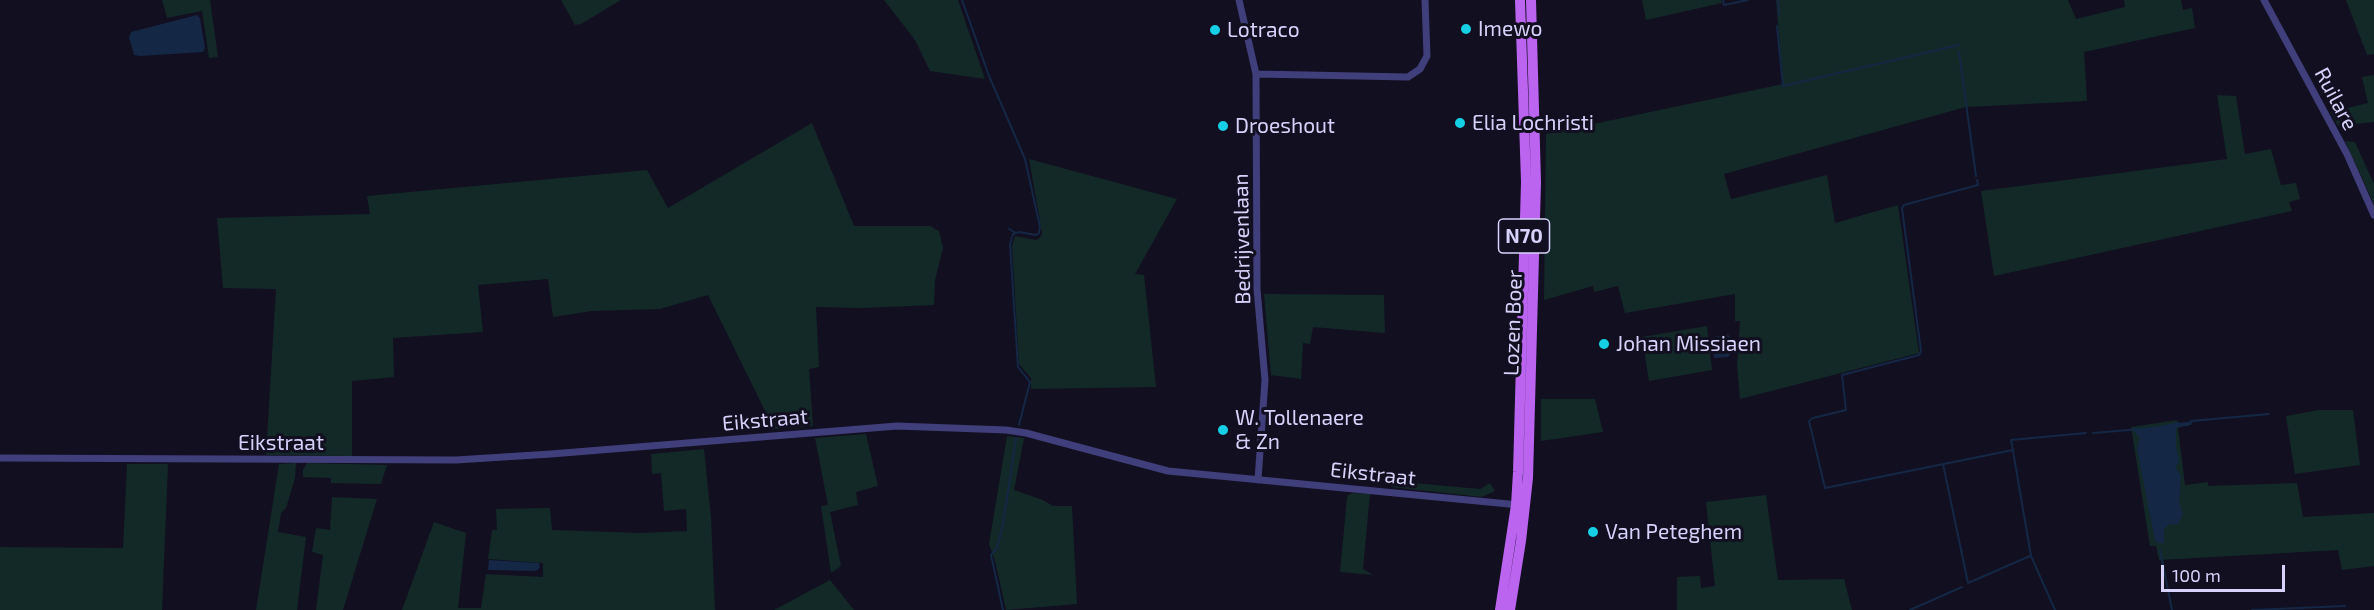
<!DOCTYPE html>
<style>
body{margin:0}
#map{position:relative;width:2374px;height:610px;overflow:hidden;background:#120f20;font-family:"Exo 2",sans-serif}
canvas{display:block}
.scale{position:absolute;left:2161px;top:565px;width:124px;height:27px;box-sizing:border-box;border:3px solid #d7d2fb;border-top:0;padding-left:8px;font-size:18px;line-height:21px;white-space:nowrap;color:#d7d2fb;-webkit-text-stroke:4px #120f20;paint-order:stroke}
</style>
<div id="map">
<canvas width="2374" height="610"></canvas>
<div class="scale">100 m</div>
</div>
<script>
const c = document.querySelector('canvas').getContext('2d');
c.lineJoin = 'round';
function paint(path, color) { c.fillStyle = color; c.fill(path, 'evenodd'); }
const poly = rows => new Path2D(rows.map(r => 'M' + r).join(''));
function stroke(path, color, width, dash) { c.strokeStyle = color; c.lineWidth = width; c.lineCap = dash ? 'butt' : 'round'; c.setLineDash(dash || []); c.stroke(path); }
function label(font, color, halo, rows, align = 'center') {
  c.font = font + ' "Exo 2",sans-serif'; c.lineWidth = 6; c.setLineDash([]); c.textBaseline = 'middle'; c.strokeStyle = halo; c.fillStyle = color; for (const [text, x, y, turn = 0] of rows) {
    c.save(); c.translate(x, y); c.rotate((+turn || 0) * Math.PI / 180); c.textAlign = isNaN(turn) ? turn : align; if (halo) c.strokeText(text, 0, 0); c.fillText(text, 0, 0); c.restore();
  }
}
const green = poly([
 [162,0,210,0,218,57,209,58,202,11,167,18],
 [561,0,621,0,581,24,575,25],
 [884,0,958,0,985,79,930,71,915,40],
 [1642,0,1721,0,1722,3,1646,20],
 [1776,0,2068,0,2076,19,2125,7,2124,0,2181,0,2183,10,2192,8,2195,28,2084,52,2087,101,1966,107,1724,174,1731,199,1827,175,1835,223,1898,205,1919,353,1740,399,1737,365,1740,321,1735,321,1735,294,1625,313,1618,286,1594,292,1593,286,1544,300,1546,134,1783,84],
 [2346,0,2374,0,2374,54,2367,55],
 [2374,75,2374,122,2338,126,2331,112,2368,103,2362,77],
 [2217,95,2236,96,2245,154,2271,149,2281,185,2296,183,2300,199,2289,202,2292,211,1994,276,1981,191,2227,159],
 [812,123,854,226,930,226,939,231,943,248,935,280,934,305,860,308,816,307,819,367,809,369,813,426,774,429,708,295,660,309,592,311,553,317,548,279,478,285,483,332,393,338,394,377,352,381,352,456,266,455,276,289,223,288,217,218,370,214,367,196,647,170,668,208],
 [2345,141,2355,142,2374,184,2374,204],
 [1029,159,1177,199,1135,274,1144,275,1156,387,1031,389,1031,378,1019,364,1012,246,1015,236,1036,240,1040,238,1042,233],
 [1264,294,1384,295,1385,333,1313,327,1310,344,1303,343,1301,379,1271,375],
 [1707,326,1712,370,1649,381,1642,337],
 [1541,399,1595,399,1603,432,1541,441],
 [2319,410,2353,410,2360,465,2295,474,2286,416],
 [2177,420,2185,485,2208,482,2208,486,2297,483,2303,517,2374,513,2374,566,2342,570,2338,550,2159,560,2156,546,2150,546,2131,427],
 [866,434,878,486,856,492,858,505,830,512,841,566,831,573,821,506,828,505,815,438],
 [1007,436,1024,438,1014,490,1043,500,1053,506,1072,506,1077,604,1006,610,995,561,989,544],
 [704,449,711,518,715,610,402,610,434,522,466,533,458,608,481,608,486,574,543,577,543,563,488,559,492,530,497,530,496,509,550,508,552,530,640,533,687,531,686,509,664,511,661,473,652,474,651,454],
 [296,463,295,478,286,508,281,513,278,532,306,537,297,610,256,610,279,464],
 [307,463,387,465,381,484,331,483,331,478,303,477,303,470],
 [127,464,168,464,162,610,0,610,0,547,123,548],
 [1391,481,1480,489,1490,483,1495,491,1482,497,1391,487],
 [1353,493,1370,494,1363,569,1373,575,1340,572,1347,498,1348,495],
 [1766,495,1778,580,1844,579,1852,610,1677,610,1677,577,1700,576,1701,588,1715,586,1706,502],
 [332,497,377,499,343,610,316,610,323,555,312,552,316,528,330,530],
 [830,580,854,610,774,610]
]);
const water = poly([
 [197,15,200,18,205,48,203,52,140,56,134,55,129,37,131,32],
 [1726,334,1730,336,1730,355,1728,357,1714,358,1711,338],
 [2193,421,2191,425,2176,428,2176,446,2179,462,2175,467,2181,476,2179,502,2183,514,2178,524,2168,525,2164,529,2164,543,2159,543,2155,540,2137,448,2140,438,2133,430],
 [489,560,539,563,540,568,536,571,488,570]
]);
const stream = poly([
 [962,0,989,76,1025,159,1040,227,1039,233,1036,235,1019,232,1013,234,1010,244,1018,367,1030,382,1019,425],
 [1723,0,1724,5,1748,0],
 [1778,0,1779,16],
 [1777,26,1783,86,1959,45],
 [1959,52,1976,176],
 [1977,180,1978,185,1904,205,1902,208,1921,351,1919,355,1842,375,1846,410,1813,418,1809,421,1825,488,2013,450,2011,440,2086,433],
 [1009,229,1016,233],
 [2191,421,2269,414],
 [2161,427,2179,423],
 [2093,433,2153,428],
 [2013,451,2031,556,2055,610],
 [1943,464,1968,583,2030,556],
 [2160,550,2172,610],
 [1003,610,991,555,997,548,1003,524,1016,438],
 [1910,610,1962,587],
 [2252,610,2345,606]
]);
const street = poly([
 [1239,0,1256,74,1257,289,1265,380,1258,480],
 [2264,0,2347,154,2374,215],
 [1256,74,1408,77,1420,69,1427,56,1425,0],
 [0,458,456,460,551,454,897,426,1006,430,1026,433,1168,471,1519,505]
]);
const primary = poly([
 [1500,610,1516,505,1518,472,1526,182,1520,0],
 [1510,610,1521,541,1528,478,1536,182,1531,0]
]);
const markers = [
 [1466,29,6,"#15d0e4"],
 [1215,30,6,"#15d0e4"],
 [1460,123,6,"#15d0e4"],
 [1223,126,6,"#15d0e4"],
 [1604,344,6,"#15d0e4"],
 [1223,430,6,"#15d0e4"],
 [1593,532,6,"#15d0e4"]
];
const shields = [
 [1524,236,51]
];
const shieldNames = [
 ["N70",1524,236]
];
const poiNames = [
 ["Imewo",1478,29],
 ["Lotraco",1227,30],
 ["Elia Lochristi",1472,123],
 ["Droeshout",1235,126],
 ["Johan Missiaen",1616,344],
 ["W. Tollenaere",1235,418],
 ["& Zn",1235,442],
 ["Van Peteghem",1605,532]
];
const streetNames = [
 ["Ruilare",2336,99,62],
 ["Bedrijvenlaan",1242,239,-91],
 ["Lozen Boer",1513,323,-88],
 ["Eikstraat",765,420,-5],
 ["Eikstraat",281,443],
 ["Eikstraat",1373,474,6]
];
paint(green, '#132928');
paint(water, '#142745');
stroke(stream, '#142745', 2);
stroke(street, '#403e7b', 7);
stroke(primary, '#bb64f0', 10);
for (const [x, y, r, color] of markers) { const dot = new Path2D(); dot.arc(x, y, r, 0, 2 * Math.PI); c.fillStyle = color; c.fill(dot); stroke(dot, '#120f20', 2); }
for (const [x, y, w] of shields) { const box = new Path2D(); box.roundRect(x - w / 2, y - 17, w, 34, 4.5); c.fillStyle = '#120f20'; c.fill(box); stroke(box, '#d7d2fb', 1.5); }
label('bold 20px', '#d7d2fb', null, shieldNames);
label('21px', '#d7d2fb', '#120f20', poiNames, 'left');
label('21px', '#d7d2fb', '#120f20', streetNames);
</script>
